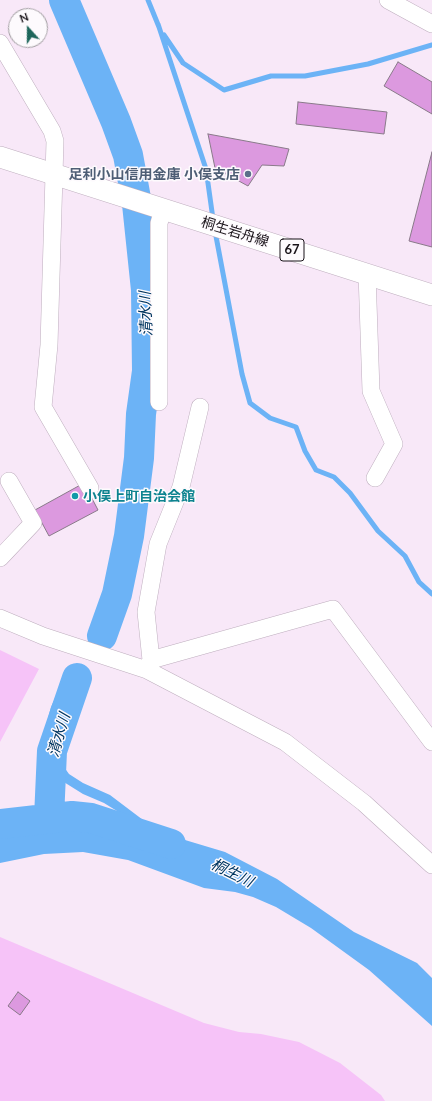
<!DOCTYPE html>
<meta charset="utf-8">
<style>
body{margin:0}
#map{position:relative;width:432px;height:1101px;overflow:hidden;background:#f8e8f8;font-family:Lato,sans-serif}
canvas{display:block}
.north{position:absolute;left:8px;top:8px;width:40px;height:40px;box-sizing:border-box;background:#fdfafd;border:1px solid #a19da1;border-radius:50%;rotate:339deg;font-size:11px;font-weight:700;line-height:16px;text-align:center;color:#181218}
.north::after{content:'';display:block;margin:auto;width:14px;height:18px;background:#1d665b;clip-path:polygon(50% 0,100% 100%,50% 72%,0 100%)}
</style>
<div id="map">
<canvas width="432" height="1101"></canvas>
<div class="north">N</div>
</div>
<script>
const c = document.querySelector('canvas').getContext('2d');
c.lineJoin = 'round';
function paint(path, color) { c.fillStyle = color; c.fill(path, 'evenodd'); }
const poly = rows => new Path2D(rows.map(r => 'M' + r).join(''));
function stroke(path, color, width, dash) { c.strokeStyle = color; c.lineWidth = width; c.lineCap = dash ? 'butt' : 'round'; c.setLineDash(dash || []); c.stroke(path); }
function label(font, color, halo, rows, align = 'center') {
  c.font = font + ' Lato,"Noto Sans JP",sans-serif'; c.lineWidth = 3; c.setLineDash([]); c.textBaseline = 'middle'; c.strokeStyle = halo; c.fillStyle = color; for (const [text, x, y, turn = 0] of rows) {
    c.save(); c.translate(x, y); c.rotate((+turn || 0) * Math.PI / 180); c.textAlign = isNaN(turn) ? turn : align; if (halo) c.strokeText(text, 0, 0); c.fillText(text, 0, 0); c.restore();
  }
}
const green = poly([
 [0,650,39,669,0,742],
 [0,937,204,1023,239,1032,261,1034,299,1042,340,1063,381,1095,385,1101,0,1101]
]);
const water = poly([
 [67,672,86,683,65,724,57,748,59,760,69,774,83,783,110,795,151,826,175,837,225,852,277,879,354,932,417,963,432,978,432,1026,369,970,311,928,276,907,253,897,235,892,204,888,128,860,83,852,44,854,0,863,0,828,27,824,78,825,137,837,125,816,104,803,83,794,59,779,48,766,45,758,45,729,51,707]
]);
const stream = poly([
 [148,0,159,27],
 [158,24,206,169,213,219],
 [164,35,183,63,224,90,271,76,305,76,368,64,432,45],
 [215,231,242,374,250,403,270,418,296,427,305,451,316,470,334,477,350,493,378,531,405,556,419,582,432,594]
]);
const river = poly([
 [64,0,116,122,128,155,137,204,146,290,147,371,141,414,139,458,129,536,117,594,102,636],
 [49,818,52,751,77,678],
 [0,824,72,816,91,818,171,844]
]);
const building = poly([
 [398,62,432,82,432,114,384,86,398,62],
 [298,102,387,112,384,134,296,124,298,102],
 [208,134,289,149,284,166,262,165,248,186,215,168,208,134],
 [432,152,432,247,409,241,432,152],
 [84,483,98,510,49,536,35,510,84,483],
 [18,992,30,1001,20,1015,8,1006,18,992]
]);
const minor = poly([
 [388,0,432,24],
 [0,43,52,131,55,141,49,345,43,407,90,488],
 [367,273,371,391,394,444,375,478],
 [159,402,159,223,163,210],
 [0,558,33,523,9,481],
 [0,618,43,636,147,670,285,742,364,803,432,865],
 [151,660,333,609,432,742],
 [147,670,151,660,146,612,158,544,181,487,200,407]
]);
const major = poly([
 [0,157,432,295]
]);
const markers = [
 [248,174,4,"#5c6f8a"],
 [75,496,4,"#0f9aa8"]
];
const shields = [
 [292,250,24]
];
const shieldNames = [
 ["67",292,250]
];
const serviceNames = [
 ["足利小山信用金庫 小俣支店",240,174]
];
const streetNames = [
 ["桐生岩舟線",235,232,17]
];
const cultureNames = [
 ["小俣上町自治会館",83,496]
];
const waterNames = [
 ["清水川",146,314,-92],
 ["清水川",59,735,-74],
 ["桐生川",232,873,26]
];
paint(green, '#f6c3f8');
paint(water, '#6cb3f6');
stroke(stream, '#6cb3f6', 5);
stroke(river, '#6cb3f6', 30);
paint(building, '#dc99df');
stroke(building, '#897a89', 1);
stroke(minor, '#beaebe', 18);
stroke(major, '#beaebe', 22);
stroke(minor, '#fff', 17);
stroke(major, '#fff', 21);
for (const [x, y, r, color] of markers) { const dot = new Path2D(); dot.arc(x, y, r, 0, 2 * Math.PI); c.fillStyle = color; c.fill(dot); stroke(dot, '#fdfafd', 1.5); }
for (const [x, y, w] of shields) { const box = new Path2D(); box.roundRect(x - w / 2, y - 11, w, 22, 3); c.fillStyle = '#fdfafd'; c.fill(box); stroke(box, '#181218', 1); }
label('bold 13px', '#181218', null, shieldNames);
label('bold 14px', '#4e5e75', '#fdfafd', serviceNames, 'right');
label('14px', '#181218', '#fdfafd', streetNames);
label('bold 14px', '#0d838f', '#fdfafd', cultureNames, 'left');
label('italic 15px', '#003660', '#fdfafd', waterNames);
</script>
